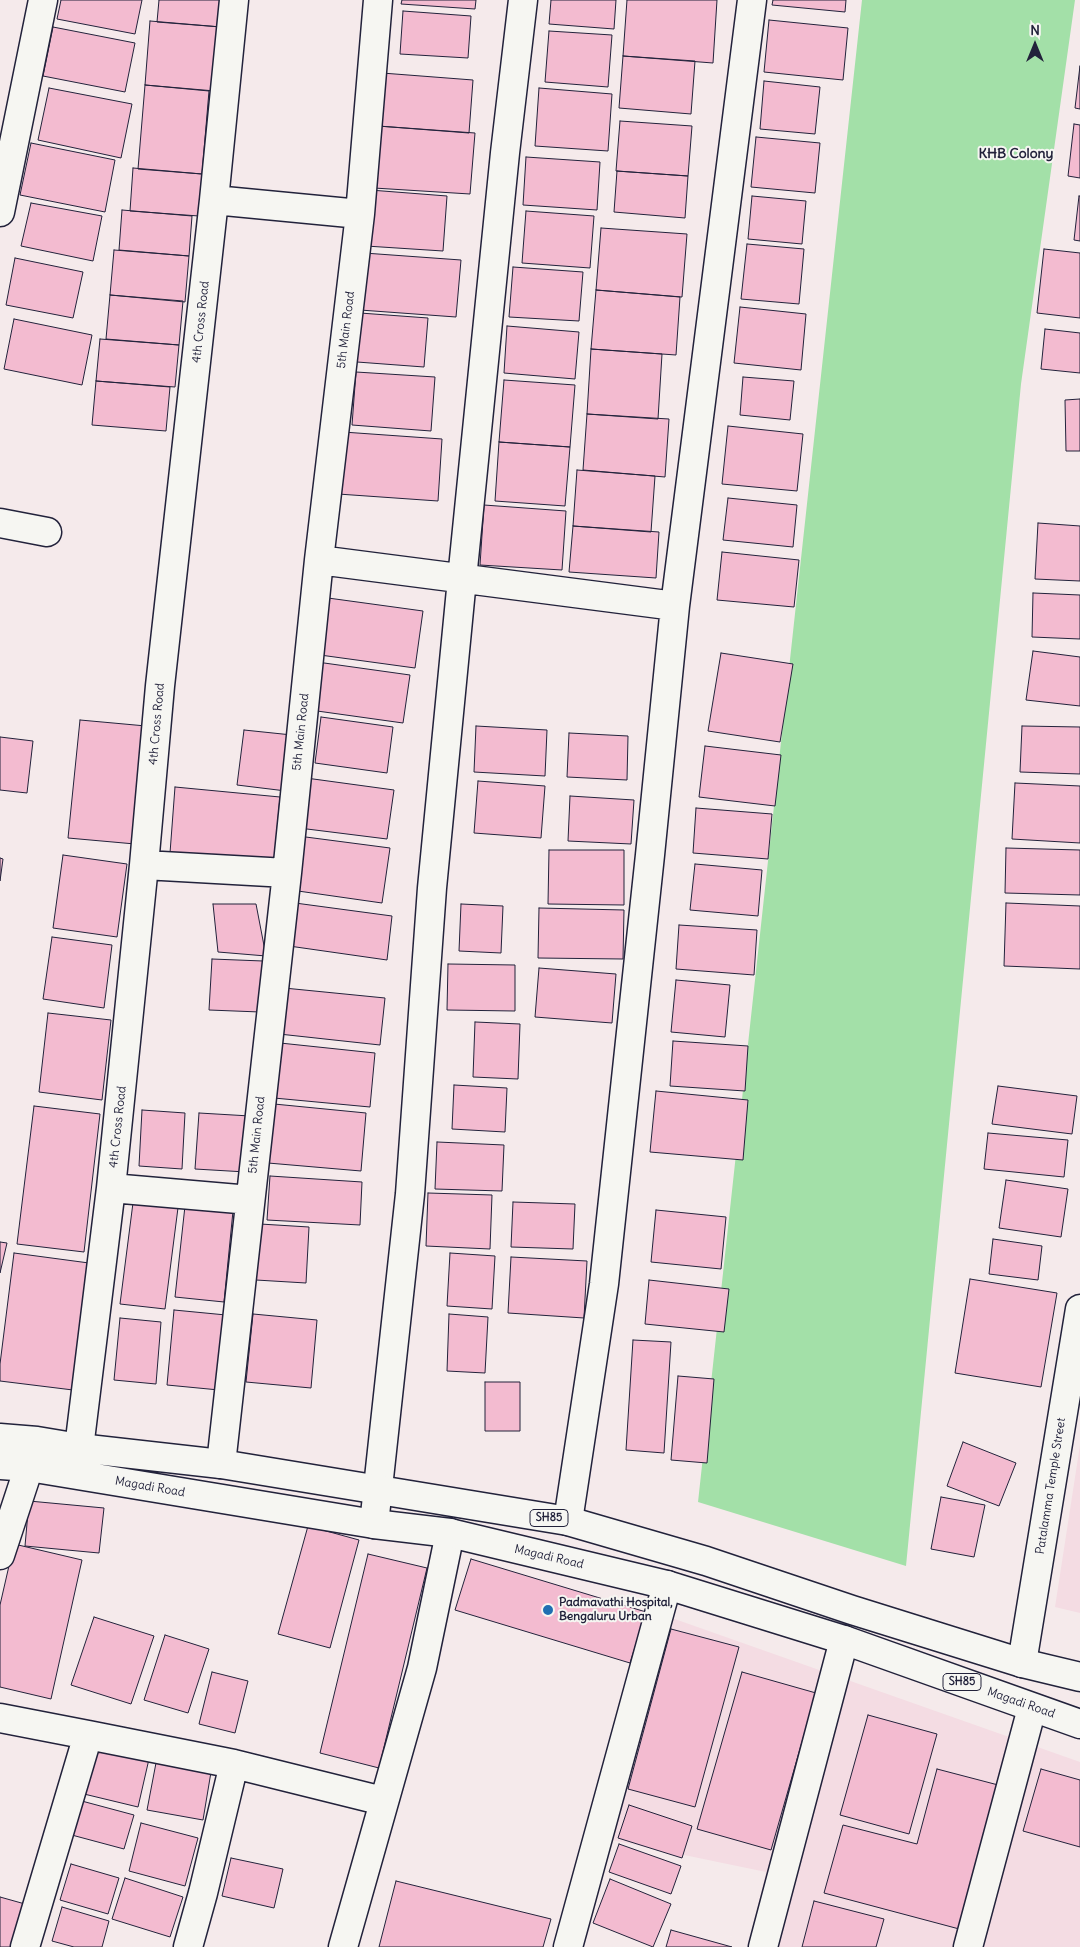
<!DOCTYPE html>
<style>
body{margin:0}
#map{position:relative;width:1080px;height:1947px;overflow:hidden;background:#f5eaeb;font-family:Delius,sans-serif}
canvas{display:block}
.north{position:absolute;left:1010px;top:20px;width:50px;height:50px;-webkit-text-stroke:4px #f6f6f2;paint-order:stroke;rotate:0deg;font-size:14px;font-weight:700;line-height:20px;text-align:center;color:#22223b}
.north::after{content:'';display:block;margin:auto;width:18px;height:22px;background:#22223b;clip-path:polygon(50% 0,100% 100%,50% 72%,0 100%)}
</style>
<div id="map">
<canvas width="1080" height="1947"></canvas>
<div class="north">N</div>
</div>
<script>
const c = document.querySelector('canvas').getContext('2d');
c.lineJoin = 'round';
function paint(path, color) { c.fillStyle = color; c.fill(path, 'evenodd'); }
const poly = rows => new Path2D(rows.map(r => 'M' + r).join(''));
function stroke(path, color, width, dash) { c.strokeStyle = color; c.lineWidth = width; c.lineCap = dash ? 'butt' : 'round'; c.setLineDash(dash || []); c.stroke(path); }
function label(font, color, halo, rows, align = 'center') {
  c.font = font + ' Delius,sans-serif'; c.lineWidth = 4; c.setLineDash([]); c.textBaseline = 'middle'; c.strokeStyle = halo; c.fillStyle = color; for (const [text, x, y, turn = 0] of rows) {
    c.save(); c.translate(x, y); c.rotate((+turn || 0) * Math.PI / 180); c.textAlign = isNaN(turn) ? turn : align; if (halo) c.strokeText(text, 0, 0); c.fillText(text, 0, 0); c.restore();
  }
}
const built = poly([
 [1080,1445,1080,1613,1055,1607],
 [669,1617,1080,1762,1080,1947,748,1947,766,1872,607,1839]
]);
const green = poly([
 [862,0,1075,0,1021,384,906,1566,698,1502]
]);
const building = poly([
 [61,0,142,0,135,34,57,19,61,0],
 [159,0,223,0,221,27,157,22,159,0],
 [402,0,476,0,475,9,401,4,402,0],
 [551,0,616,0,614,29,549,24,551,0],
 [627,0,717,0,713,63,623,56,627,0],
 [773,0,846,0,845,12,772,5,773,0],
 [403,11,471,16,468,58,400,54,403,11],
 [769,20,848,28,843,80,764,72,769,20],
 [150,21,221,27,215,91,145,85,150,21],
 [53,27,135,43,125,92,43,76,53,27],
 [549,31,612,35,608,87,545,82,549,31],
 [623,56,695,61,691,114,619,108,623,56],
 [1080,66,1080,109,1075,108,1080,66],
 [382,73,473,80,469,133,378,126,382,73],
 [764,81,820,87,815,134,760,129,764,81],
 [145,85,209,91,202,174,138,169,145,85],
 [49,88,132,104,121,158,38,140,49,88],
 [539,88,612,94,608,151,535,146,539,88],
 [620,121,692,126,688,176,616,171,620,121],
 [1074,124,1080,125,1080,178,1068,176,1074,124],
 [378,126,475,133,470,194,374,188,378,126],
 [756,137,820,143,815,193,751,187,756,137],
 [31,143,115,160,105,212,20,195,31,143],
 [526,157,600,162,597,210,523,205,526,157],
 [133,168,202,174,199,216,130,211,133,168],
 [617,171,688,176,685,218,614,212,617,171],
 [370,190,447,196,443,251,366,246,370,190],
 [752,196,806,201,802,244,748,239,752,196],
 [1079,196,1080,196,1080,241,1074,240,1079,196],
 [31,203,102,216,93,261,21,246,31,203],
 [122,210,192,216,189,256,119,250,122,210],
 [526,211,594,216,590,268,522,263,526,211],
 [601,228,687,234,682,297,596,290,601,228],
 [747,244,804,249,799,304,741,299,747,244],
 [1044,249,1080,253,1080,318,1037,313,1044,249],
 [114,250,189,256,185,302,110,295,114,250],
 [364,253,461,260,456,317,360,310,364,253],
 [15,258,83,272,73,318,6,305,15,258],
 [513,267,583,272,579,321,509,317,513,267],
 [596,290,680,297,676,355,591,349,596,290],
 [110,295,183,301,179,345,106,339,110,295],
 [740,307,806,314,801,370,734,363,740,307],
 [360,313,428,318,424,367,357,362,360,313],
 [14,319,92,335,82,385,4,369,14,319],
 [507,326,579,332,575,379,504,373,507,326],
 [1045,329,1080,333,1080,373,1041,369,1045,329],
 [100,339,179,345,175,387,96,381,100,339],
 [591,349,662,354,658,419,587,414,591,349],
 [356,372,435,377,431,431,352,425,356,372],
 [743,377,794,381,790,420,740,415,743,377],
 [504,380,575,385,570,447,499,442,504,380],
 [96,381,170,387,166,431,92,425,96,381],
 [1080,399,1080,451,1066,451,1065,400,1080,399],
 [587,414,669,419,665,477,583,470,587,414],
 [728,426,803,434,797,491,722,484,728,426],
 [343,432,442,439,438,501,338,494,343,432],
 [499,442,570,447,565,506,495,501,499,442],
 [577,470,655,476,651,532,573,526,577,470],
 [728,498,797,505,793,547,723,540,728,498],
 [484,505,566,511,562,570,480,565,484,505],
 [1038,523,1080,526,1080,581,1035,579,1038,523],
 [573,526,659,532,656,578,569,572,573,526],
 [722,552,799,560,794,607,717,600,722,552],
 [1033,593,1080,595,1080,639,1032,637,1033,593],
 [328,598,423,611,415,668,320,655,328,598],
 [1033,651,1080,657,1080,706,1026,700,1033,651],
 [721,653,793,664,780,742,708,731,721,653],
 [317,662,410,675,403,723,310,710,317,662],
 [321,717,393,727,387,773,315,763,321,717],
 [80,720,146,726,135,844,68,838,80,720],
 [476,726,547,730,545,776,474,772,476,726],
 [1022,726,1080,727,1080,774,1020,772,1022,726],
 [244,730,292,735,286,791,237,785,244,730],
 [569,733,628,736,627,780,567,777,569,733],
 [0,737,33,741,27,793,0,790,0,737],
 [705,746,781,755,775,806,699,797,705,746],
 [306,778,394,790,387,839,299,828,306,778],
 [478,781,545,786,541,838,474,833,478,781],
 [1015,783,1080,786,1080,843,1012,839,1015,783],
 [175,787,280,797,274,862,170,853,175,787],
 [570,796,634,800,631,844,568,841,570,796],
 [696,808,772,814,768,859,693,853,696,808],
 [298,836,390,848,382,903,291,890,298,836],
 [1006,848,1080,850,1080,895,1005,893,1006,848],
 [549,850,624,850,624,905,548,904,549,850],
 [63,855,127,864,117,937,53,928,63,855],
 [0,858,3,859,0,881,0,858],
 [695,864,762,870,758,916,690,910,695,864],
 [295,903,392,916,387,960,289,946,295,903],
 [1006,903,1080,906,1080,969,1004,966,1006,903],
 [213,904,256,904,266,956,218,952,213,904],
 [461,904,503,906,501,953,459,951,461,904],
 [539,908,624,910,623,959,538,958,539,908],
 [679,925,757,930,754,975,676,969,679,925],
 [52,937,112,945,104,1008,43,999,52,937],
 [212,959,263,961,260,1012,209,1010,212,959],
 [448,964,515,965,515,1011,447,1010,448,964],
 [539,968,616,974,612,1023,535,1017,539,968],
 [676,980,730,985,725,1037,671,1032,676,980],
 [284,988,385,998,380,1045,279,1034,284,988],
 [48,1013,111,1020,102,1100,39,1092,48,1013],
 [475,1022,520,1024,518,1079,473,1077,475,1022],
 [673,1041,748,1046,745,1091,670,1086,673,1041],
 [280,1043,375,1053,370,1107,274,1098,280,1043],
 [454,1085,507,1088,505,1132,452,1129,454,1085],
 [998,1086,1077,1096,1072,1134,992,1124,998,1086],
 [656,1091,748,1100,743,1160,650,1152,656,1091],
 [274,1104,366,1113,361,1171,268,1163,274,1104],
 [34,1106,100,1114,84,1252,17,1244,34,1106],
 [142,1110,185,1113,182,1169,139,1166,142,1110],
 [199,1113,250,1116,246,1172,195,1169,199,1113],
 [988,1133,1068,1140,1064,1177,984,1169,988,1133],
 [437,1142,504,1145,502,1191,435,1189,437,1142],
 [270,1176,362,1182,360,1225,267,1220,270,1176],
 [1006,1180,1068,1189,1061,1237,999,1228,1006,1180],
 [428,1193,492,1195,490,1249,426,1246,428,1193],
 [134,1195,179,1200,165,1309,120,1304,134,1195],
 [513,1202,575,1204,573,1249,511,1247,513,1202],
 [185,1206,233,1211,224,1302,175,1297,185,1206],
 [656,1210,726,1217,721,1269,651,1262,656,1210],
 [260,1224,309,1227,306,1283,256,1280,260,1224],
 [993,1239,1042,1246,1038,1280,989,1274,993,1239],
 [0,1242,7,1243,0,1273,0,1242],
 [14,1253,89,1263,73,1390,0,1381,0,1364,14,1253],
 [450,1253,495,1256,492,1309,447,1306,450,1253],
 [511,1257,587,1261,584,1318,508,1313,511,1257],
 [970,1279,1057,1293,1041,1387,955,1373,970,1279],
 [649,1280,729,1289,724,1332,645,1324,649,1280],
 [174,1310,226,1315,219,1390,167,1385,174,1310],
 [253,1314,317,1320,311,1388,246,1382,253,1314],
 [449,1314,488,1317,485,1373,447,1371,449,1314],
 [120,1318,161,1322,156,1384,114,1380,120,1318],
 [633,1340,671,1342,664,1453,626,1450,633,1340],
 [678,1376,714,1379,707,1463,671,1460,678,1376],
 [485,1382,520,1382,520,1431,485,1431,485,1382],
 [963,1442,1016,1463,999,1506,947,1486,963,1442],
 [941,1497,985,1505,974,1557,931,1549,941,1497],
 [29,1501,104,1508,99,1553,25,1546,29,1501],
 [308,1526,359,1540,330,1648,278,1634,308,1526],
 [14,1544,82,1560,51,1699,0,1687,0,1605,14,1544],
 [368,1554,427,1568,379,1768,320,1753,368,1554],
 [471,1559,646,1612,630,1663,455,1610,471,1559],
 [94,1617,154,1636,131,1704,71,1685,94,1617],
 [671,1629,739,1647,695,1807,628,1789,671,1629],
 [165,1635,209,1649,188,1713,144,1700,165,1635],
 [212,1672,248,1681,235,1733,199,1724,212,1672],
 [742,1672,816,1693,771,1850,697,1829,742,1672],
 [868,1715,937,1734,909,1834,840,1815,868,1715],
 [95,1746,149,1759,138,1807,84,1794,95,1746],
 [156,1763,211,1772,203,1820,147,1810,156,1763],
 [937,1769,1002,1786,963,1930,824,1893,843,1825,917,1844,937,1769],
 [1041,1769,1080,1780,1080,1847,1023,1831,1041,1769],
 [78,1800,134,1815,124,1849,68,1834,78,1800],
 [629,1805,692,1826,682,1858,618,1838,629,1805],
 [141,1823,198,1838,185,1886,129,1871,141,1823],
 [619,1844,681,1866,671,1894,609,1872,619,1844],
 [231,1858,283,1869,274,1908,222,1896,231,1858],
 [71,1864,119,1878,108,1914,60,1900,71,1864],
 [125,1878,183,1897,170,1937,112,1919,125,1878],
 [610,1879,671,1904,653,1947,593,1923,610,1879],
 [396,1881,551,1919,543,1947,379,1947,396,1881],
 [0,1897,25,1904,13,1947,0,1947,0,1897],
 [814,1901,884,1919,876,1947,802,1947,814,1901],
 [62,1907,109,1921,102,1947,74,1947,52,1941,62,1907],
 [671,1930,732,1947,666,1947,671,1930]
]);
const minor = poly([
 [214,200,360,214],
 [0,212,43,0],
 [0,523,47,532],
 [319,560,675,606],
 [144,865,287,873],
 [111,1188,250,1200],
 [79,1448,111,1188,144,865,160,686,214,200,234,0],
 [221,1464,287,873,319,560,360,214,378,0],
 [568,1521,604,1284,650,855,675,606,752,0],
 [374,1524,410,1194,432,888,462,579,505,153,523,0],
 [0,1555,29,1467],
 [1022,1663,1080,1309],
 [0,1718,88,1735,25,1947],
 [88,1735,234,1764,383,1801],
 [188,1947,203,1893,234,1764],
 [343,1947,422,1668,450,1533],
 [568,1947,667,1585],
 [763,1947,844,1640],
 [968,1947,1032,1708]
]);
const major = poly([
 [0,1438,37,1441,79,1448,221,1464,568,1521,706,1561,852,1610,1022,1663,1080,1677],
 [0,1465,29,1467,374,1524,450,1533,667,1585,844,1640,1080,1724]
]);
const markers = [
 [548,1610,6,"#1f6fb2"]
];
const shields = [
 [549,1518,38],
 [962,1682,38]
];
const shieldNames = [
 ["SH85",549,1518],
 ["SH85",962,1682]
];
const streetNames = [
 ["4th Cross Road",201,322,-84],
 ["5th Main Road",346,330,-83],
 ["4th Cross Road",157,724,-85],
 ["5th Main Road",301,732,-84],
 ["4th Cross Road",118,1127,-84],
 ["5th Main Road",257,1135,-84],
 ["Patalamma Temple Street",1051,1486,-81],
 ["Magadi Road",150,1487,10],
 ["Magadi Road",549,1557,13],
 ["Magadi Road",1021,1703,19]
];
const poiNames = [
 ["Padmavathi Hospital,",559,1603],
 ["Bengaluru Urban",559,1617]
];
const neighbourhoodNames = [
 ["KHB Colony",1016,154]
];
paint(built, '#f4dce3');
paint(green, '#a3e0a8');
paint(building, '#f3bbd0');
stroke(building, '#22223b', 1);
stroke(minor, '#22223b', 31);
stroke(major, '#22223b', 31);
stroke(minor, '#f6f6f2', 28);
stroke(major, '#f6f6f2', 28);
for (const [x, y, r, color] of markers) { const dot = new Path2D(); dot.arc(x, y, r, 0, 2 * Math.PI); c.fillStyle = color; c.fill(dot); stroke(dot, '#f6f6f2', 2); }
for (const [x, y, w] of shields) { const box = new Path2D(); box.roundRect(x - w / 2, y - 8.5, w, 17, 4); c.fillStyle = '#f6f6f2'; c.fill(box); stroke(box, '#22223b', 1); }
label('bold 11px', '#22223b', null, shieldNames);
label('12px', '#22223b', '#f6f6f2', streetNames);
label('bold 12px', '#22223b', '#f6f6f2', poiNames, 'left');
label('bold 14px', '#22223b', '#f6f6f2', neighbourhoodNames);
</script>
